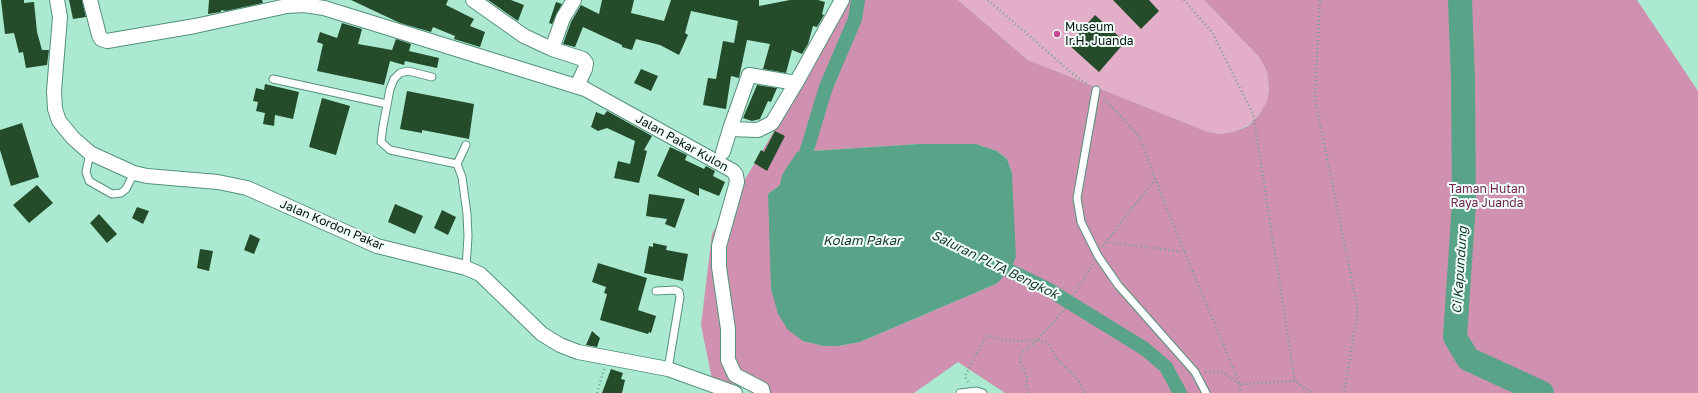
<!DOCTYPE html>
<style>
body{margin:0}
canvas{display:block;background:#abead1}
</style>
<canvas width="1698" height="393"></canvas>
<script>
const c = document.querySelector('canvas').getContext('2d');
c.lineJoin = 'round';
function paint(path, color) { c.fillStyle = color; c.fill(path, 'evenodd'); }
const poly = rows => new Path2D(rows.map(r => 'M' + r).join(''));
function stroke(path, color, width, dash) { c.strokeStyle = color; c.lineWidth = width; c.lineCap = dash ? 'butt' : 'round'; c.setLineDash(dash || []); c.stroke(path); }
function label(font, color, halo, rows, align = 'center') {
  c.font = font + ' "Golos Text",sans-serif'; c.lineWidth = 4; c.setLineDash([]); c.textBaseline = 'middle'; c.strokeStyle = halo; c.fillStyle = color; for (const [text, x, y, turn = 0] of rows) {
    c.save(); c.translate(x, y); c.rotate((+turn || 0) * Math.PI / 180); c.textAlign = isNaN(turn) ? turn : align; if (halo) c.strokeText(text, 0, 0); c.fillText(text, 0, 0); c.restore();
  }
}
const green = poly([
 [958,0,1204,0,1259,57,1267,71,1269,89,1267,101,1259,115,1248,125,1233,132,1220,134,1208,132,1028,60]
]);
const forest = poly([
 [839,0,958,0,1028,60,1208,132,1220,134,1233,132,1248,126,1259,115,1267,101,1269,89,1267,71,1259,57,1204,0,1637,0,1698,91,1698,393,1005,393,958,362,914,393,772,393,712,379,701,325,712,234,811,70],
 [919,144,976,144,997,151,1007,159,1012,173,996,284,860,342,838,346,823,346,803,341,768,194,780,185,797,152]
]);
const water = poly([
 [919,144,976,144,997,151,1007,159,1012,173,1016,257,1010,270,996,284,860,342,838,346,823,346,803,341,788,330,778,314,771,289,768,194,780,185,782,175,797,152]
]);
const canal = poly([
 [806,153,826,87,855,19,858,0],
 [994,263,1046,288,1145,349,1166,367,1180,393]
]);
const river = poly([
 [1460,0,1463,80,1464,203,1455,337,1468,359,1542,393]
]);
const building = poly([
 [1,0,24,0,24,3,34,2,37,32,42,50,49,50,47,65,26,68,23,52,19,53,14,33,5,34],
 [69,0,82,0,86,17,73,19],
 [209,0,262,0,263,3,226,11,221,10,221,12,208,14],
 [351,0,448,0,446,5,474,19,470,26,485,32,480,47,454,39,455,36,433,27,431,32,400,23],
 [488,0,511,0,524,5,518,21],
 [602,0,634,0,631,13,664,21,671,0,759,0,759,6,790,0,818,0,825,2,822,14,824,15,817,27,813,26,808,44,802,54,792,50,786,73,763,69,770,44,747,40,739,78,731,76,726,109,703,105,708,78,716,79,723,41,734,43,738,21,691,11,685,33,688,35,679,55,660,45,636,39,632,50,622,47,622,45,583,27,575,47,563,44,571,22,581,5,599,14],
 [1113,0,1149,0,1159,11,1141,29],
 [556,2,562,4,552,24,549,23],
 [1095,15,1125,42,1099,72,1069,45],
 [342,23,362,29,358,44,392,50,396,39,411,44,409,51,439,58,437,68,405,61,404,65,390,61,384,85,317,71,323,44,317,42,320,32,337,38],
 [641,69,658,76,651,91,634,83],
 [265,84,299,92,293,119,275,115,274,126,263,124,265,113,256,111,258,102,253,101,256,88,264,90],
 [757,85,777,88,771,102,768,101,760,119,752,121,743,118],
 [407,91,474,104,469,139,422,130,422,133,400,129],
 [322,98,350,106,336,155,309,147],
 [607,111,652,136,644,150,647,151,639,183,614,178,618,161,630,164,635,141,607,128,598,131,591,127,596,112,604,115],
 [22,123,39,177,11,186,0,150,0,130],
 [775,131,785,136,767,171,754,163,761,150,764,152],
 [670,147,687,155,685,160,704,169,706,166,715,171,713,176,725,182,719,196,699,188,699,196,657,176],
 [37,185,53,203,29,223,13,205],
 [649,194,685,199,675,228,665,224,667,219,646,216],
 [395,204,423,216,415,234,388,222],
 [137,207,149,211,143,224,132,218],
 [442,210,456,217,448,235,434,228],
 [99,214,117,234,107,243,90,223],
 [250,234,260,239,254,254,244,250],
 [653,243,667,246,666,250,688,254,683,281,644,273,649,246,653,247],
 [200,249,213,251,209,271,197,268],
 [598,263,647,278,638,310,656,316,651,333,649,332,648,334,600,320,607,294,604,293,606,287,592,282],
 [592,331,600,338,597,347,586,345],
 [611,369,623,373,621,379,625,380,622,393,602,393]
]);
const path = poly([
 [988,0,1073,74,1089,85],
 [1184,0,1212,32,1253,114,1295,381],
 [1320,0,1315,95,1316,104,1358,310,1344,393],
 [1104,99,1139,136,1172,222,1240,384,1241,393],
 [1105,242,1185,252],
 [1103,246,1156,178],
 [1205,372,1222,372,1240,384,1295,381,1312,393],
 [968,382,965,377,966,374,985,337,989,336,1004,340,1015,341,1037,340,1049,344,1057,359,1078,380,1085,393],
 [597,393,604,369],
 [1029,393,1026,386,1027,377,1020,361,1021,354,1037,340,1064,310,1093,264]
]);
const lane = poly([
 [432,77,408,71,400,73,394,79,390,89,383,126,381,142,390,150,457,164],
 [273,79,387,104],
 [1096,90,1077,198,1081,222,1098,256,1118,285,1195,372,1206,393],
 [466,145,457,164,462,177,467,214,468,236,466,268],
 [90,153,86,172,89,181,112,194,121,193,126,189,134,173],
 [656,291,675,290,679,292,680,297,668,369],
 [960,393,977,391,983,393]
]);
const street = poly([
 [57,0,60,17,54,91,55,109,59,121,73,138,90,153,134,173,147,176,218,182,247,188,377,246,466,268,480,274,542,334,560,345,578,352,668,369,735,393],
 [90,0,99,35,101,39,107,41,195,26,287,6,304,5,324,8,585,89,733,171,736,175,737,182,719,246,719,267,728,329,728,360,735,375,762,389,763,393],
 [473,0,524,36,552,49,583,59,586,63,585,69,577,86],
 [552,49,563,18,574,0],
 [730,129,749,75,796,83],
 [723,152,730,129,758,130,772,123,796,83,842,0]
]);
const markers = [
 [1057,34,4,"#c84892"]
];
const poiNames = [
 ["Museum",1065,27],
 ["Ir.H. Juanda",1065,41]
];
const streetNames = [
 ["Jalan Pakar Kulon",682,143,29],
 ["Jalan Kordon Pakar",332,225,23]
];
const parkNames = [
 ["Taman Hutan",1487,189],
 ["Raya Juanda",1487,203]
];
const waterNames = [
 ["Kolam Pakar",862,241],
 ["Saluran PLTA Bengkok",995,265,26],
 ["Ci Kapundung",1460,270,-86]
];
paint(green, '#e3aec7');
paint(forest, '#d091b0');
paint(water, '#59a489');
stroke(canal, '#59a489', 14);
stroke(river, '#59a489', 24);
paint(building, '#244c2b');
stroke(lane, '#55917b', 9);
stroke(street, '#55917b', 16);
stroke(path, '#74a491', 2.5, [1, 3]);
stroke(lane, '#fff', 7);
stroke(street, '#fff', 14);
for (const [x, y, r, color] of markers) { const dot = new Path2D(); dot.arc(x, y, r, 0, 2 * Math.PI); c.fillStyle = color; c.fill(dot); stroke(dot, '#f2fef9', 1.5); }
label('12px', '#00120b', '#f2fef9', poiNames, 'left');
label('12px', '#00120b', '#f2fef9', streetNames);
label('12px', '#712651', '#f2fef9', parkNames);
label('italic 13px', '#14372b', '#f2fef9', waterNames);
</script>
